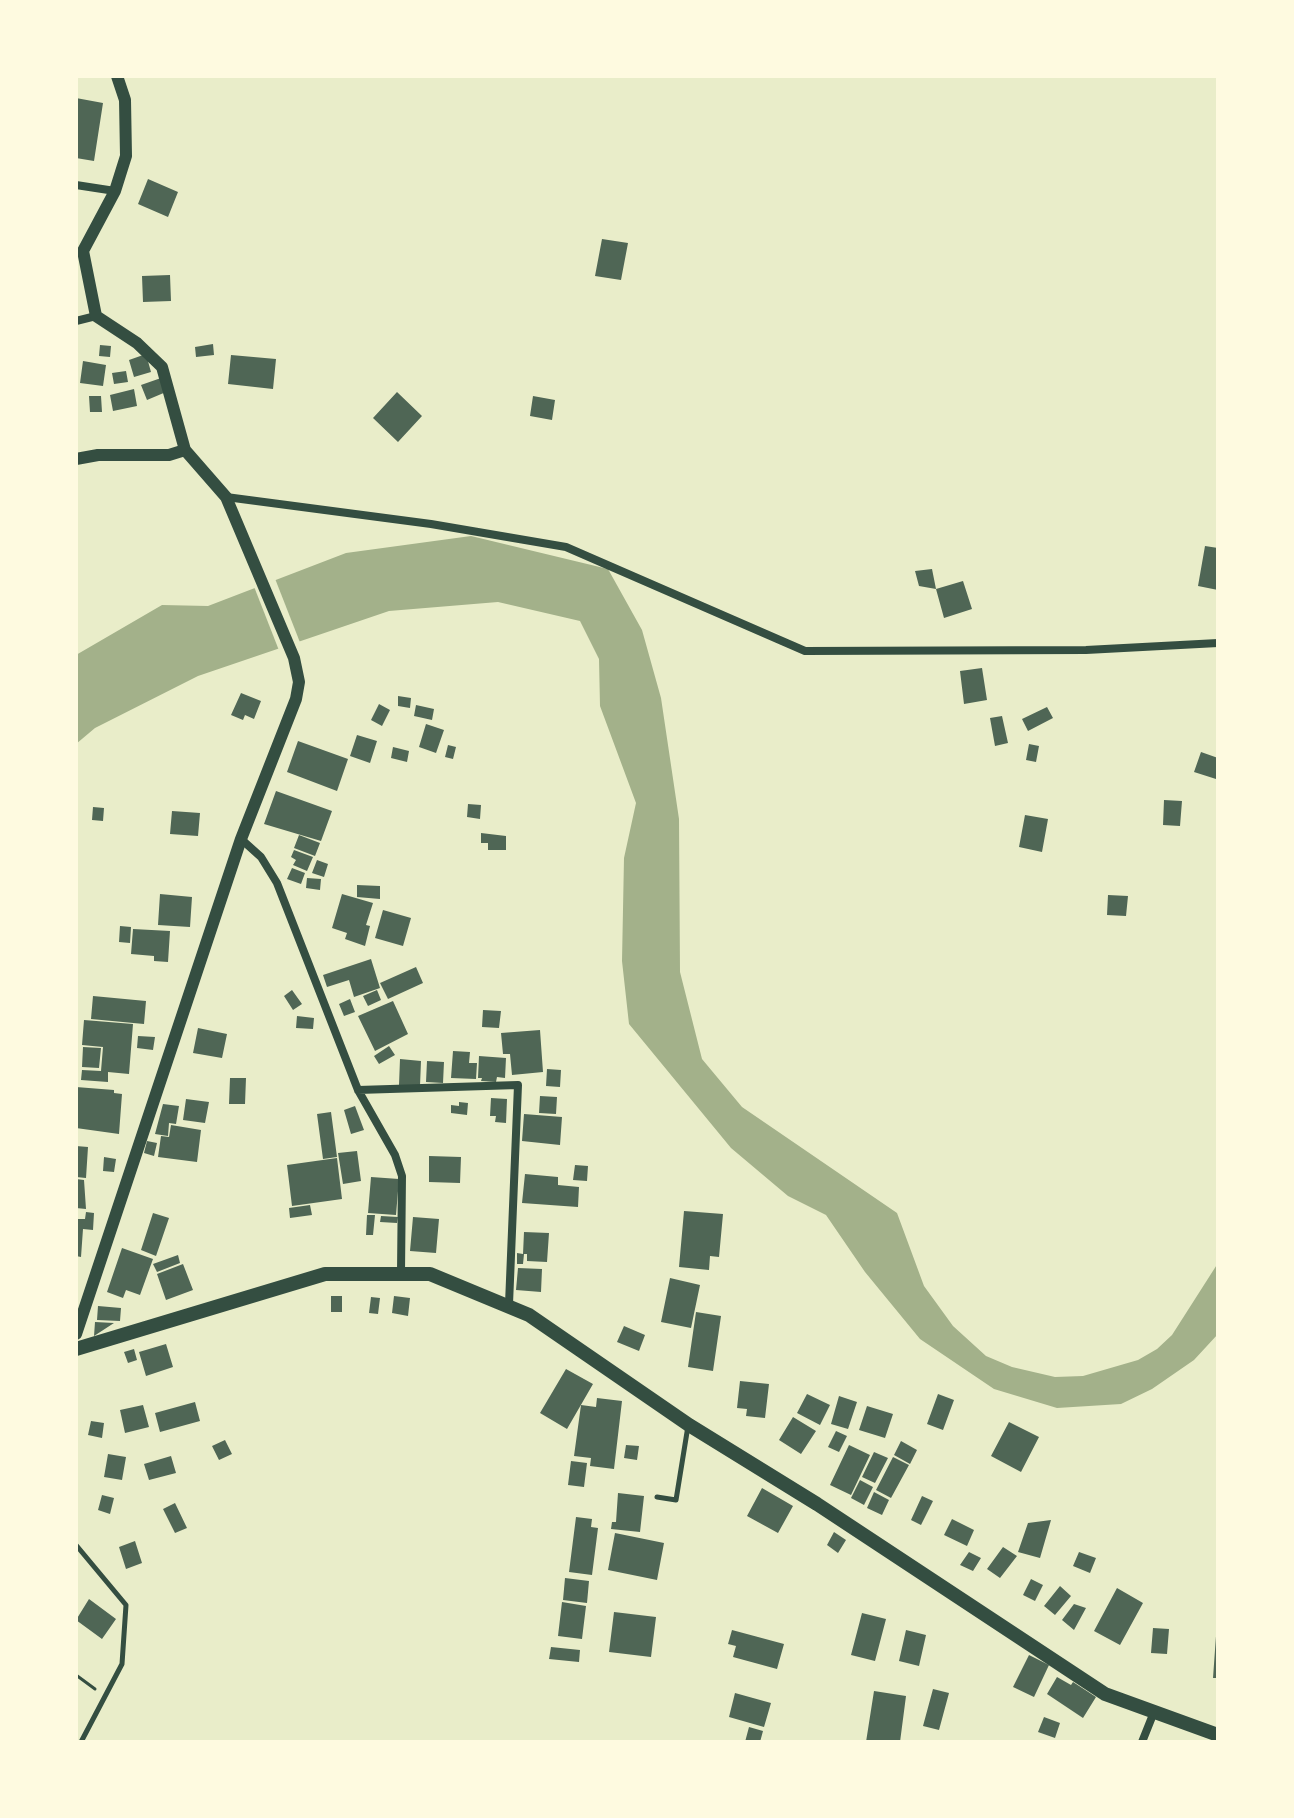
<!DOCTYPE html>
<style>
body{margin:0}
#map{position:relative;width:1294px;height:1818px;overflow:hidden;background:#e9edc9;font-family:"Public Sans",sans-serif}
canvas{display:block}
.frame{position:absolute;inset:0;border:78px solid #fefae0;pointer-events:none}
</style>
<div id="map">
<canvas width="1294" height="1818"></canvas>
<div class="frame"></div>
</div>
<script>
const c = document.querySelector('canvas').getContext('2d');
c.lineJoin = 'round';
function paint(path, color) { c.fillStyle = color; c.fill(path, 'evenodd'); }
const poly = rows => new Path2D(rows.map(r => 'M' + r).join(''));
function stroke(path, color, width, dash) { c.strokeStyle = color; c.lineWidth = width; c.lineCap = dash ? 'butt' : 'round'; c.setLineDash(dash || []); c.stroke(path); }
const water = poly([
 [471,536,608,569,642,630,661,698,679,819,680,972,702,1059,742,1107,897,1213,924,1286,953,1326,986,1356,1012,1367,1055,1377,1083,1376,1138,1360,1157,1349,1172,1335,1218,1263,1218,1334,1194,1360,1152,1389,1121,1404,1057,1408,994,1389,920,1339,865,1272,826,1215,788,1196,731,1148,629,1024,622,961,624,858,636,803,600,706,599,659,580,621,498,602,389,611,198,676,95,728,76,744,76,655,162,605,208,606,346,553]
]);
const pier = poly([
 [274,576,301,645,280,653,253,584]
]);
const building = poly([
 [76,98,103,103,94,161,76,158],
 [148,179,178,192,168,217,138,204],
 [602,239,628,243,621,280,595,276],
 [170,275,171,301,143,302,142,276],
 [213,344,214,355,196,357,195,347],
 [100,345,111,346,110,357,99,356],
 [146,354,151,372,134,377,129,360],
 [231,355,276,359,273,389,228,384],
 [83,361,106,365,103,386,80,383],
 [126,371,128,382,114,384,112,373],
 [161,378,166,392,147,400,141,385],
 [134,389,137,406,113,411,110,395],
 [397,392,422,416,398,442,373,418],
 [89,396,101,396,102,412,90,412],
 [533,396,555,400,552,420,530,416],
 [1205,546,1218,548,1218,590,1198,586],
 [932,569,936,589,919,586,915,571],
 [963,581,972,609,944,618,936,589],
 [982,668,987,700,964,704,960,671],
 [241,693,261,701,254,719,245,715,243,720,231,715],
 [398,696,411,698,410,708,398,706],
 [379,704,390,710,382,726,371,720],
 [416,705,434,709,432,720,414,716],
 [1047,707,1053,718,1028,731,1022,719],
 [1002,716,1008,743,995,746,990,718],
 [426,724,444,730,436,753,419,747],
 [357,735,377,741,370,763,350,756],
 [298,741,348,759,337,791,287,772],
 [1029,744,1039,746,1036,762,1026,760],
 [448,745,456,747,453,759,445,757],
 [393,747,409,751,407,762,391,758],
 [1201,752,1218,758,1216,779,1194,772],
 [276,791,332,811,321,841,264,824],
 [1164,800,1182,801,1180,826,1163,825],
 [468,804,481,805,480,819,467,817],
 [93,807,104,808,103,821,92,820],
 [172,811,200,813,198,836,170,834],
 [1025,815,1048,819,1042,852,1019,847],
 [481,833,506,836,506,850,488,850,488,843,481,843],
 [299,835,320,843,315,856,294,848],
 [294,850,313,857,307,871,293,865,296,860,291,857],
 [317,860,328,864,324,877,312,873],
 [292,868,305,873,301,884,287,879],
 [307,878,321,879,320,890,306,888],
 [357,885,380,886,380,899,357,897],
 [160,894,192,897,190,927,158,925],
 [342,894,373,903,366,925,370,926,365,946,345,939,347,933,332,928],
 [1108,895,1128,896,1126,916,1107,915],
 [383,910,411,918,403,946,375,938],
 [120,926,131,927,130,943,119,942],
 [133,929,170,931,168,962,154,961,154,956,131,954],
 [371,959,380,988,354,997,349,980,327,987,323,975],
 [416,967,423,983,388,999,380,983],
 [292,990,302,1004,293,1010,284,996],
 [377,990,381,1000,368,1006,363,996],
 [93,996,146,1001,144,1024,91,1019],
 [350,999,355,1012,344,1016,339,1004],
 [393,1001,408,1034,375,1051,358,1016],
 [483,1010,501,1011,499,1028,482,1027],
 [297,1016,314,1018,313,1029,296,1028],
 [84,1020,133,1024,129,1074,108,1072,108,1082,81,1080,82,1070,101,1071,103,1047,82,1045],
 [198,1028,227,1034,222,1058,193,1053],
 [540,1030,543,1072,512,1075,510,1054,503,1054,501,1033],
 [138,1036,155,1037,153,1050,137,1048],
 [389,1046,395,1055,379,1064,374,1056],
 [83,1047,101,1048,99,1068,82,1067],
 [453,1051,470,1052,469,1063,477,1063,476,1079,451,1078],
 [479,1056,506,1058,505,1078,497,1077,496,1082,481,1081,482,1078,478,1078],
 [400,1059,421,1061,420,1086,399,1085],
 [427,1061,444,1062,443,1083,426,1082],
 [547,1069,561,1070,560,1087,546,1086],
 [230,1078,246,1078,245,1104,229,1104],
 [76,1087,114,1090,114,1093,122,1094,119,1134,76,1128],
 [540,1096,557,1097,556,1114,539,1113],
 [491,1098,507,1099,506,1123,495,1122,496,1116,490,1116],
 [186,1099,209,1102,205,1123,183,1120],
 [459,1102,468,1103,467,1115,451,1113,451,1105,459,1106],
 [163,1104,179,1106,176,1124,169,1123,168,1136,155,1134],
 [355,1106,364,1130,351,1134,344,1110],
 [331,1112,337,1157,323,1159,317,1114],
 [524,1114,562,1117,560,1145,522,1141],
 [171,1125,201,1130,197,1162,158,1157,161,1136,169,1137],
 [147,1141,157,1143,154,1156,144,1153],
 [76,1146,88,1147,86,1178,76,1177],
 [357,1151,361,1181,343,1184,338,1153],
 [429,1156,461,1157,460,1183,429,1182],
 [104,1157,116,1159,114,1172,103,1171],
 [337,1158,342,1199,292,1206,287,1165],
 [575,1165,588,1166,587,1181,573,1180],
 [525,1174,558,1177,558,1185,579,1187,578,1207,522,1203],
 [371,1177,399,1179,396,1215,368,1213],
 [76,1179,84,1180,86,1209,76,1208],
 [310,1205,312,1215,290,1218,289,1208],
 [684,1211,723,1214,719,1257,710,1256,709,1270,679,1267],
 [86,1212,94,1213,93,1230,83,1229,81,1257,76,1256,76,1219,85,1219],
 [153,1213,169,1218,156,1256,141,1250],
 [367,1215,375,1215,373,1235,366,1235],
 [381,1216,398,1217,397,1223,380,1222],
 [413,1217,439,1219,436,1253,410,1251],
 [524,1232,549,1233,547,1262,527,1261,527,1254,524,1254,523,1264,517,1264,517,1253,523,1254],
 [122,1248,153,1259,140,1295,126,1290,123,1298,107,1292],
 [178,1255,180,1263,157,1272,153,1264],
 [183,1264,193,1290,166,1300,157,1274],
 [518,1268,542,1269,541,1292,516,1290],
 [670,1278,700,1285,691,1328,661,1322],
 [331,1296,342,1296,342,1312,331,1312],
 [394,1296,410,1298,408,1316,392,1313],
 [371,1297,380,1298,378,1314,369,1313],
 [98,1306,121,1308,120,1321,97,1320],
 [696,1312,721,1316,713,1371,688,1367],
 [95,1322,114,1323,94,1336],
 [624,1326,645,1335,639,1351,617,1342],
 [166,1344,173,1367,146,1376,139,1352],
 [134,1349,137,1360,128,1363,124,1352],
 [566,1369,593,1384,567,1429,540,1413],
 [740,1381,769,1384,765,1418,746,1416,747,1409,737,1408],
 [807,1394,830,1405,820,1425,797,1413],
 [938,1394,954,1400,943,1430,927,1424],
 [839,1396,857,1402,848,1429,831,1424],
 [597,1398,622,1401,614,1469,590,1466,591,1458,574,1456,581,1405,596,1407],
 [195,1402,200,1421,160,1432,155,1413],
 [143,1405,149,1427,125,1433,120,1410],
 [867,1406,893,1414,885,1438,859,1430],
 [793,1417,816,1431,801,1454,779,1440],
 [91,1421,104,1423,102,1438,88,1435],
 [1009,1422,1039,1437,1021,1472,991,1456],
 [836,1431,847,1436,839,1452,828,1447],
 [225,1440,232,1454,219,1460,212,1446],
 [901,1441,917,1450,910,1464,894,1455],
 [626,1445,639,1446,637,1460,624,1458],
 [849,1445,870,1455,851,1495,830,1485],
 [874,1452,888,1458,875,1483,862,1477],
 [108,1454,126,1457,122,1480,104,1477],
 [171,1456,176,1473,149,1480,144,1464],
 [893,1457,909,1465,891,1498,876,1490],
 [571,1461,587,1463,584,1487,568,1485],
 [860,1480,873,1487,864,1505,851,1498],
 [762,1488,793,1506,778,1533,747,1516],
 [874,1492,889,1500,882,1515,867,1508],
 [618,1493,644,1496,640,1532,611,1529,612,1522,616,1522],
 [102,1495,114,1498,110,1514,98,1510],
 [922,1496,933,1501,921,1525,911,1520],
 [175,1503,187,1528,175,1533,163,1509],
 [576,1517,592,1519,591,1527,598,1528,592,1575,569,1572],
 [952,1519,974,1530,967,1546,944,1535],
 [1051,1520,1040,1558,1018,1552,1028,1523],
 [834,1532,846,1540,838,1553,827,1545],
 [615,1533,664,1543,657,1580,608,1570],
 [135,1541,142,1563,126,1569,119,1547],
 [1003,1547,1017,1556,1000,1578,987,1569],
 [969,1552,981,1558,973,1571,960,1565],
 [1079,1552,1096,1558,1090,1573,1073,1566],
 [565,1578,589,1581,587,1603,563,1600],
 [1031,1579,1043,1585,1035,1601,1023,1595],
 [1060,1586,1071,1596,1055,1615,1044,1606],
 [1117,1588,1143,1603,1120,1645,1094,1631],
 [89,1599,116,1619,102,1639,76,1620],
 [562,1602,586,1606,582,1639,558,1636],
 [1074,1604,1086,1608,1074,1630,1062,1620],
 [614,1612,656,1617,651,1657,609,1652],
 [862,1613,886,1619,875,1661,851,1655],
 [1153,1628,1169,1629,1167,1654,1151,1653],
 [732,1630,784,1644,777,1669,733,1657,736,1646,728,1644],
 [906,1630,926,1635,919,1666,899,1661],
 [1216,1636,1218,1636,1218,1678,1213,1678],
 [551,1647,580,1650,579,1662,549,1659],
 [1029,1655,1049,1665,1034,1697,1013,1687],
 [1057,1677,1071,1685,1073,1682,1096,1697,1083,1718,1047,1694],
 [933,1689,949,1693,939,1730,923,1726],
 [874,1691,906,1696,900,1742,866,1742],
 [735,1693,771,1703,764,1727,729,1717],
 [1044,1717,1060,1723,1055,1738,1038,1732],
 [749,1727,763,1731,760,1742,745,1742]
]);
const path = poly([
 [76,1675,95,1689]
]);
const service = poly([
 [657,1497,676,1500,688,1426],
 [76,1545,126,1605,122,1664,81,1742]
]);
const minor = poly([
 [76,185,115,191],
 [76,321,96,316],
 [226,497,431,524,566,547,805,651,1086,650,1218,643],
 [241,839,261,857,277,883,358,1090,395,1155,402,1176,401,1272],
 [358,1090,518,1085,509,1304],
 [1142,1742,1154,1712]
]);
const tertiary = poly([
 [117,76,125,100,126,156,115,191,83,251,96,316,137,343,162,367,185,450],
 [76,459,98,455,169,455,185,450,226,497,294,658,299,682,296,699,241,839,76,1334]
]);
const secondary = poly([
 [76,1349,325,1274,430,1274,529,1315,689,1425,817,1504,1105,1694,1218,1735]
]);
paint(water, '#a3b18a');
paint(pier, '#e9edc9');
paint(building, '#4f6655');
stroke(path, '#344e41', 3);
stroke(service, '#344e41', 5);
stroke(minor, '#344e41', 8);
stroke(tertiary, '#344e41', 12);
stroke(secondary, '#344e41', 14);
</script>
